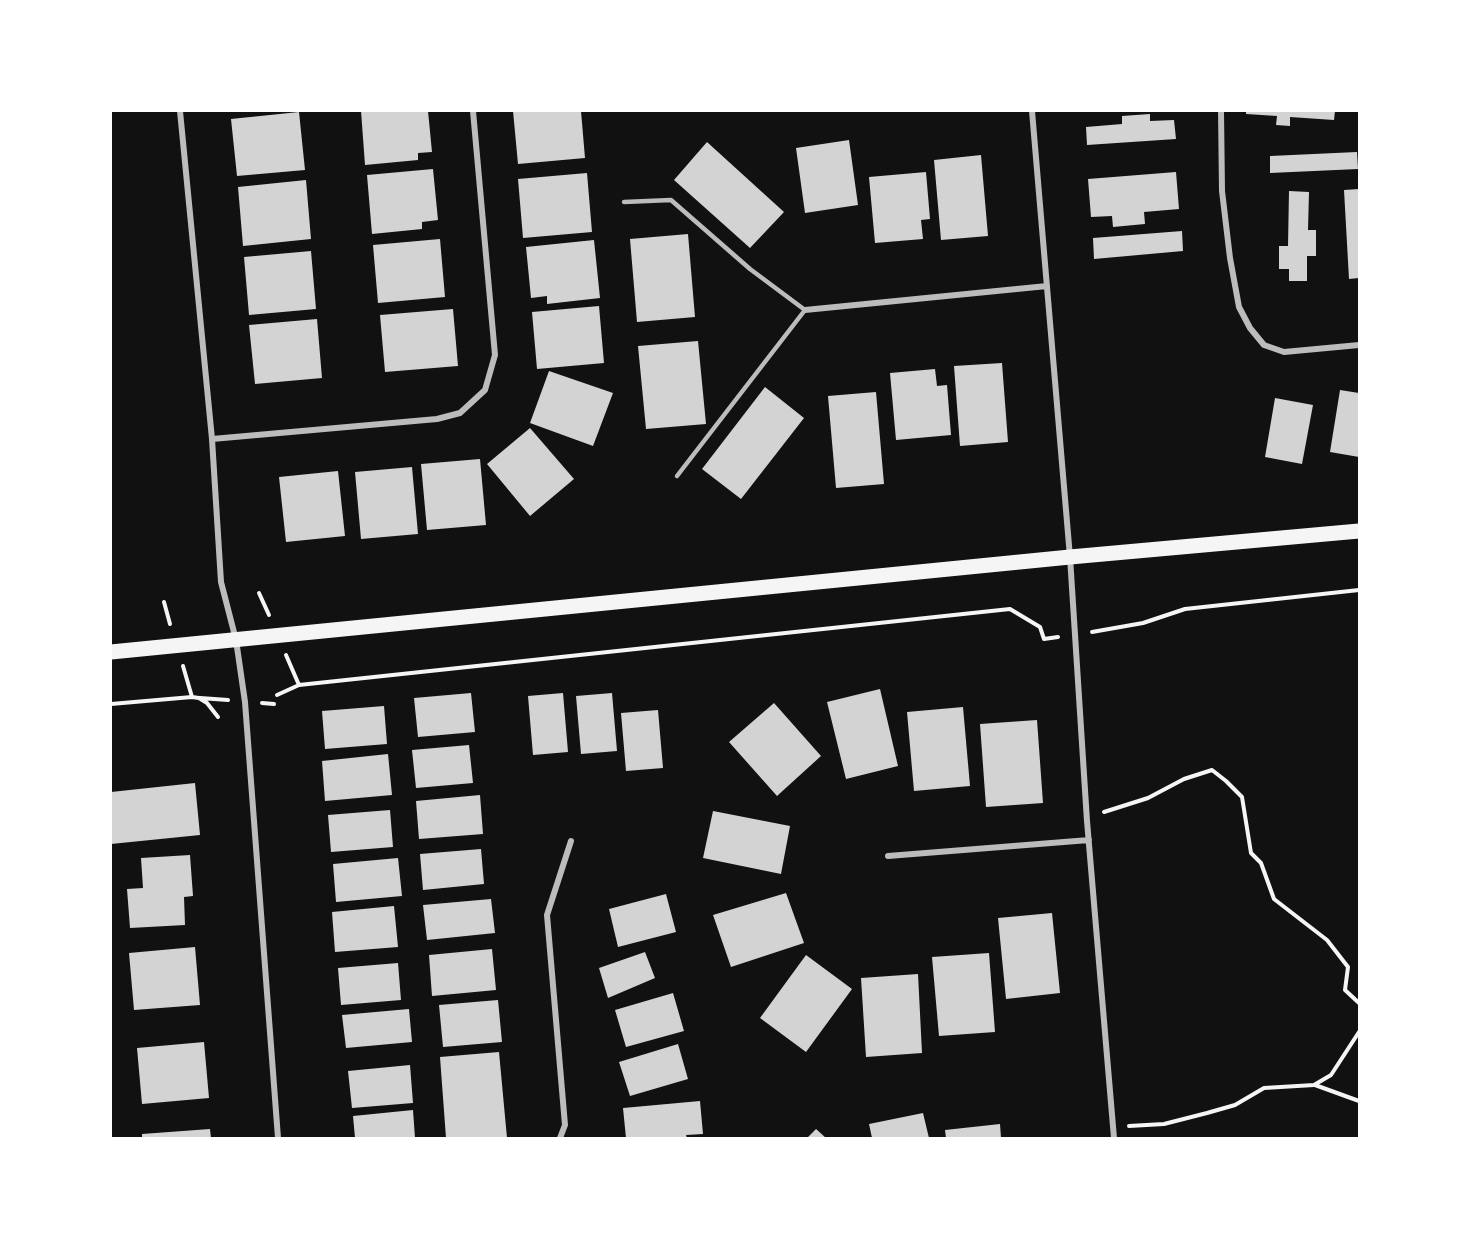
<!DOCTYPE html>
<style>
body{margin:0}
#map{position:relative;width:1470px;height:1249px;overflow:hidden;background:#111;font-family:Karla,sans-serif}
canvas{display:block}
.frame{position:absolute;inset:0;border:112px solid #fff;pointer-events:none}
</style>
<div id="map">
<canvas width="1470" height="1249"></canvas>
<div class="frame"></div>
</div>
<script>
const c = document.querySelector('canvas').getContext('2d');
c.lineJoin = 'round';
function paint(path, color) { c.fillStyle = color; c.fill(path, 'evenodd'); }
const poly = rows => new Path2D(rows.map(r => 'M' + r).join(''));
function stroke(path, color, width, dash) { c.strokeStyle = color; c.lineWidth = width; c.lineCap = dash ? 'butt' : 'round'; c.setLineDash(dash || []); c.stroke(path); }
const building = poly([
 [361,111,428,111,432,152,418,153,418,160,365,165],
 [513,111,581,111,585,158,518,164],
 [1246,111,1335,111,1334,120,1290,117,1290,126,1276,125,1277,116,1246,114],
 [299,112,305,170,237,176,231,119],
 [1150,114,1150,121,1174,120,1176,139,1087,145,1086,127,1122,124,1122,116],
 [849,140,858,205,805,213,796,148],
 [707,142,784,212,750,248,674,180],
 [1357,152,1358,169,1270,173,1270,156],
 [981,155,988,236,941,240,934,160],
 [433,169,438,220,422,222,422,229,372,234,367,175],
 [926,172,930,219,921,220,923,239,875,243,869,177],
 [1176,172,1179,209,1144,212,1145,224,1113,227,1112,216,1091,217,1088,179],
 [587,173,592,232,523,238,518,179],
 [306,180,311,239,243,246,238,187],
 [1359,189,1359,278,1349,279,1344,190],
 [1289,191,1309,192,1308,230,1316,230,1316,256,1307,256,1307,281,1289,281,1289,269,1279,269,1279,246,1288,246],
 [1182,231,1183,251,1094,259,1093,238],
 [688,234,695,317,637,322,630,239],
 [440,239,445,297,378,303,373,245],
 [594,240,600,298,547,304,547,296,531,298,526,247],
 [311,251,316,309,249,315,244,257],
 [599,306,604,363,537,369,532,312],
 [453,309,458,366,385,372,380,315],
 [317,319,322,378,255,384,249,325],
 [698,341,706,424,646,429,638,346],
 [1002,363,1008,442,960,446,954,366],
 [935,369,937,386,947,385,951,435,896,440,890,373],
 [549,371,613,393,593,446,530,423],
 [765,387,804,418,741,499,702,469],
 [1340,390,1359,393,1359,457,1330,452],
 [876,392,884,484,836,488,828,396],
 [1275,398,1313,405,1302,464,1265,457],
 [530,428,574,479,530,516,487,464],
 [480,459,486,525,427,530,421,464],
 [412,467,418,534,361,539,355,472],
 [338,471,345,536,286,542,279,477],
 [880,689,898,766,846,779,827,702],
 [471,693,475,732,418,737,414,698],
 [563,693,568,752,533,755,528,696],
 [612,693,617,751,581,754,576,696],
 [774,703,821,756,777,796,729,742],
 [384,706,387,744,325,749,322,711],
 [963,707,970,786,914,791,907,712],
 [658,710,663,768,626,771,621,713],
 [1037,720,1043,803,986,807,980,724],
 [469,745,473,783,416,788,412,750],
 [388,754,392,795,325,801,322,761],
 [195,783,200,835,111,844,111,792],
 [480,795,483,834,419,839,416,801],
 [390,810,393,847,331,852,328,815],
 [713,811,790,826,781,874,703,858],
 [481,849,484,884,423,890,420,854],
 [190,855,193,896,184,897,185,925,130,928,127,889,143,888,141,858],
 [398,858,402,896,336,902,333,864],
 [786,893,804,943,731,967,713,915],
 [666,894,676,932,618,947,609,909],
 [491,899,495,933,427,940,423,905],
 [394,906,398,947,335,952,332,912],
 [1052,913,1060,993,1006,999,998,918],
 [195,947,200,1005,134,1010,129,953],
 [492,949,496,990,432,996,429,955],
 [645,952,655,978,608,998,599,968],
 [989,953,995,1032,939,1036,932,957],
 [806,955,852,989,806,1052,760,1018],
 [398,963,401,1000,341,1005,338,968],
 [918,974,922,1053,866,1057,861,978],
 [673,993,684,1031,626,1047,615,1010],
 [498,1000,502,1042,443,1047,439,1005],
 [409,1009,412,1042,346,1048,342,1015],
 [204,1042,209,1098,142,1104,137,1048],
 [678,1044,688,1079,630,1096,619,1062],
 [499,1052,507,1138,446,1138,440,1057],
 [410,1065,413,1103,352,1108,348,1071],
 [700,1101,703,1134,686,1135,687,1138,626,1138,623,1108],
 [413,1110,415,1138,355,1138,353,1116],
 [923,1113,929,1138,872,1138,869,1124],
 [1000,1124,1001,1138,946,1138,945,1130],
 [210,1129,211,1138,142,1138,142,1134],
 [816,1129,826,1138,807,1138]
]);
const path = poly([
 [259,593,269,615],
 [164,602,170,624],
 [1092,632,1143,623,1185,609,1359,590],
 [286,655,299,685],
 [183,666,192,697],
 [277,695,299,685,1010,609,1040,627,1044,639,1058,637],
 [200,698,228,700],
 [262,703,274,704],
 [111,704,192,697,199,698,207,703,218,717],
 [1104,812,1148,798,1184,779,1212,770,1226,781,1242,797,1251,853,1261,863,1274,899,1327,940,1348,967,1345,990,1359,1003],
 [1315,1085,1359,1101],
 [1129,1126,1164,1124,1207,1113,1235,1105,1264,1088,1314,1085,1331,1075,1359,1032]
]);
const service = poly([
 [624,202,671,200,750,269,805,310,677,476]
]);
const minor = poly([
 [180,111,212,439,221,582,236,640,245,702,278,1138],
 [1032,111,1070,557,1087,821,1114,1138],
 [1221,111,1222,191,1230,258,1239,307,1250,328,1264,345,1284,352,1359,345],
 [805,310,1047,286],
 [212,439,437,419,460,413,485,390,495,355,473,111],
 [888,856,1089,840],
 [560,1138,565,1125,547,915,571,841]
]);
const primary = poly([
 [111,652,1070,557,1359,531]
]);
paint(building, '#d3d3d3');
stroke(path, '#f5f5f5', 4);
stroke(service, '#bcbcbc', 4.5);
stroke(minor, '#bcbcbc', 6);
stroke(primary, '#f5f5f5', 15);
</script>
